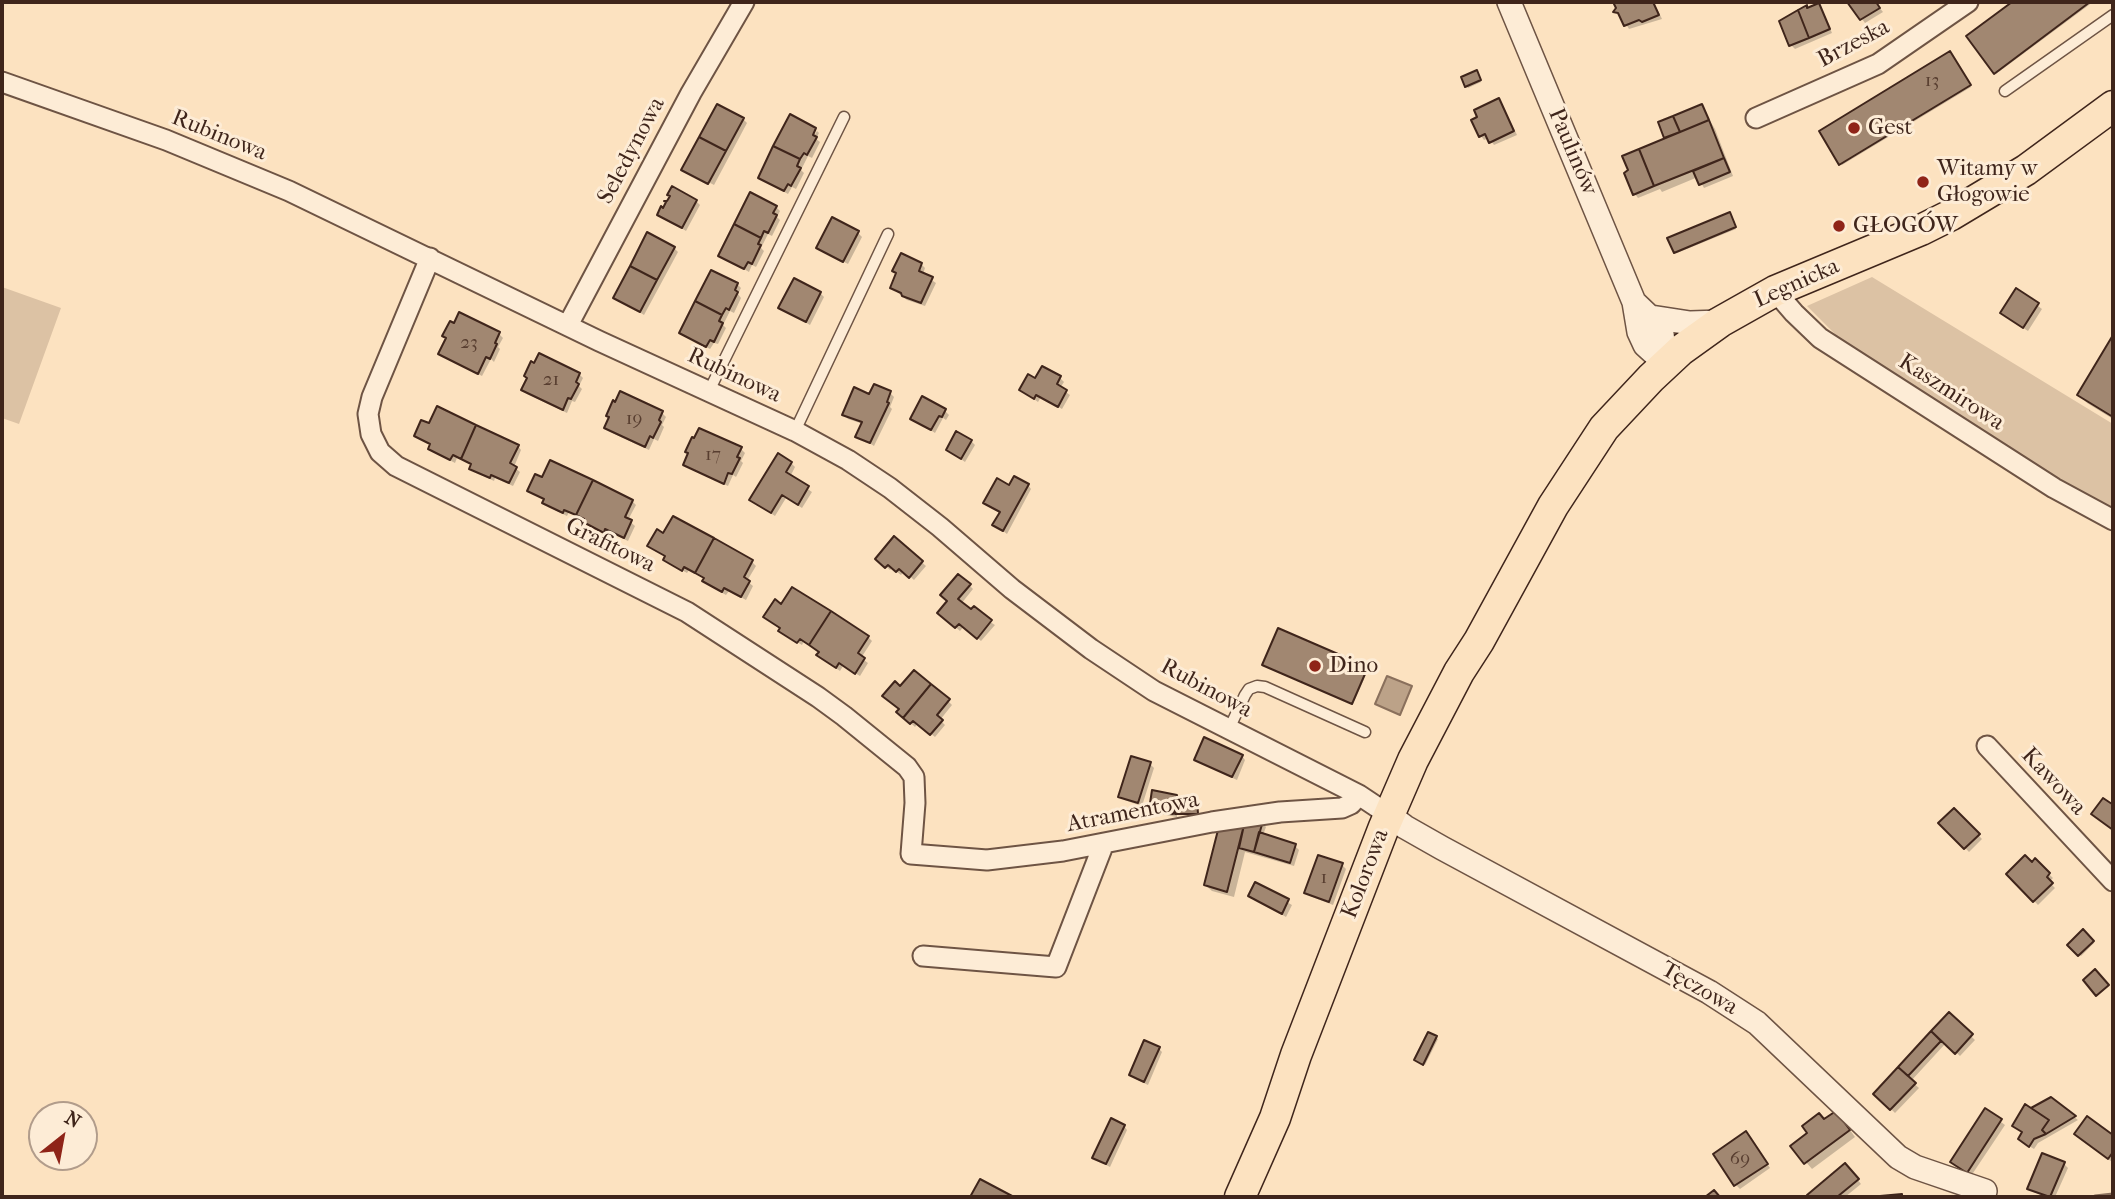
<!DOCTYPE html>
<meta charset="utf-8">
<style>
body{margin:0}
#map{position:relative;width:2115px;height:1199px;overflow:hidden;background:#fce2c0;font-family:"IM FELL French Canon",serif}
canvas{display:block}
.frame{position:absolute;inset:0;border:4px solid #3f251b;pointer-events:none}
.north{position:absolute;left:28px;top:1101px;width:70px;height:70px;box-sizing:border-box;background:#fdecd6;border:2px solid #b19c8b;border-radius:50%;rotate:31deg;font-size:19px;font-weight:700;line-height:28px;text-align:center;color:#3f251b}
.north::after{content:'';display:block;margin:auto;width:24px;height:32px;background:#8f2418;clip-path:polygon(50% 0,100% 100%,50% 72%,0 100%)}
</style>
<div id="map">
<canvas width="2115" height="1199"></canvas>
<div class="frame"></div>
<div class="north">N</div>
</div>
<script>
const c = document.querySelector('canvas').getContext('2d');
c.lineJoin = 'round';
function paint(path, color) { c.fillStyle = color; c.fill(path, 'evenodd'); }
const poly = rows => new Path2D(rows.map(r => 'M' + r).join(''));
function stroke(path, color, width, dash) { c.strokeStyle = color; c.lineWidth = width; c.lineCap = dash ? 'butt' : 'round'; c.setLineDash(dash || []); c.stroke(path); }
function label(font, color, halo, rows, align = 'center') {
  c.font = font + ' "IM FELL French Canon",serif'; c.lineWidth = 6; c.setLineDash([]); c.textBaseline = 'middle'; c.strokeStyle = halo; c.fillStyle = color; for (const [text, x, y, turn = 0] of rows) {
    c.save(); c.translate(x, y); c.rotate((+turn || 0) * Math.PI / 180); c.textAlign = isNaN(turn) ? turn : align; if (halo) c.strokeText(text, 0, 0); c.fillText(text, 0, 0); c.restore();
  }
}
const green = poly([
 [1872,277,2113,424,2113,510,1973,427,1841,340,1807,306],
 [2,287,61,308,19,424,2,418]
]);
const water = poly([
 [1387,676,1412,686,1400,715,1375,704,1387,676]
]);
const shadow = poly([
 [1615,2,1654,2,1662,19,1629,29,1621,16,1616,12,1618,8],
 [1849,2,1875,2,1883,12,1865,23],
 [2015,2,2093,2,1996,74,1968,37],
 [1818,5,1822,9,1832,33,1795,49,1791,45,1781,21],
 [1952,55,1971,87,1842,165,1841,164],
 [1478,74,1481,82,1468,88,1467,86],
 [1498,100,1502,104,1517,135,1494,145,1489,138,1484,140,1481,136],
 [1701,106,1715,129,1733,176,1704,188,1698,177,1662,192,1660,189,1638,198,1635,194,1667,139,1666,137],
 [743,119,747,123,714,185,686,170],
 [817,131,819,133,816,139,820,142,812,158,808,156,801,170,804,173,796,189,792,187,788,194,764,181,760,177,810,143],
 [696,201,700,205,686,231,659,214],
 [776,207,780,211,777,217,780,220,772,236,768,234,761,248,764,251,756,267,752,265,749,272,720,255],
 [1731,216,1736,229,1677,253,1675,252],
 [858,233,862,237,848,264,818,248],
 [674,248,678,252,644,315,615,297],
 [921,264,925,268,923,274,936,283,925,306,907,300,892,288],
 [737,284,741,288,738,294,741,298,734,313,730,311,723,325,726,328,718,344,714,343,710,349,686,337,682,333],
 [2017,290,2042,309,2028,331,2006,317],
 [820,293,824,297,810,325,780,308],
 [499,334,503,338,498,347,500,349,494,362,491,359,482,376,444,357,440,353],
 [2113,338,2113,419,2087,403,2079,395],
 [579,374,583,378,579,386,582,389,575,402,572,401,567,413,527,394,523,390],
 [1060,378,1064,382,1060,388,1070,395,1062,409,1041,397,1038,402,1021,390,1036,380],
 [890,393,894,397,890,407,892,409,874,446,858,436,863,424,848,419,844,415,870,397],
 [945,411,949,415,946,420,943,418,935,433,912,418],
 [662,413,666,417,662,425,664,427,658,441,654,439,649,450,610,432,606,428],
 [429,426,518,446,521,450,514,467,520,472,513,486,495,478,494,481,475,472,471,468,473,465,457,458,455,463,434,452,430,449,432,445,416,435],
 [971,441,975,445,965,462,948,450],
 [741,449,745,453,741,461,743,463,736,477,733,475,728,486,689,468,685,464],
 [791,463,795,467,790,477,812,492,802,508,786,498,775,516,755,503],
 [1028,485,1031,489,1007,534,995,525,1001,513,1010,487],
 [529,490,632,501,636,505,628,520,635,526,628,541,609,532,608,535,589,526,585,522,586,520,569,512,567,516,548,507,544,503,545,500],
 [895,539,926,566,914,580,904,571,901,575,892,568,890,570,878,559],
 [649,546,752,562,756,566,747,581,753,586,746,600,729,591,726,595,708,585,704,581,705,579,689,570,687,573,669,563,665,560,666,557],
 [969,585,973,589,961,604,995,625,981,641,964,626,960,631,944,617,949,601],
 [782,606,868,637,872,641,861,658,868,663,860,676,843,666,840,671,822,659,821,652,804,641,802,645,784,634],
 [1266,666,1367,669,1368,670,1353,704],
 [948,701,952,705,940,720,945,725,935,737,918,723,915,727,899,712,901,710],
 [1242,756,1245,760,1237,780,1200,763,1196,759],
 [1150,764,1154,768,1142,806,1124,800,1120,796],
 [1176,796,1180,802,1197,802,1199,815,1177,815,1177,817,1154,813,1150,809],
 [1954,810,1982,839,1969,852,1941,823],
 [1262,823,1266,827,1263,835,1295,846,1299,850,1294,866,1245,852,1234,897,1212,891,1205,885,1219,831],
 [2035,861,2053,878,2049,882,2055,888,2038,905,2008,874,2032,864],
 [1342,865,1346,869,1333,905,1310,896,1306,892],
 [1256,884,1292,905,1286,917,1250,896],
 [2083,932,2094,943,2081,956,2070,945],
 [1949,1015,1975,1040,1960,1056,1946,1043,1911,1081,1919,1088,1895,1113,1876,1094],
 [1429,1034,1438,1039,1425,1065,1417,1061],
 [1158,1048,1162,1052,1148,1085,1135,1079,1131,1075],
 [2051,1099,2078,1120,2038,1143,2034,1149,2024,1143,2024,1133,2014,1126,2031,1110],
 [1986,1111,2005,1125,1971,1176,1956,1166],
 [2088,1118,2113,1137,2112,1162,2080,1138],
 [1842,1119,1855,1137,1812,1169,1793,1147,1825,1121],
 [1124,1126,1127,1130,1110,1167,1098,1161,1094,1157],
 [1750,1138,1770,1168,1740,1189,1736,1185],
 [2064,1164,2068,1168,2055,1197,2045,1197,2034,1192,2030,1188],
 [1849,1169,1861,1184,1845,1197,1811,1197,1810,1195]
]);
const stream = poly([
 [2095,1197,2113,1195]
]);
const building = poly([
 [1613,2,1653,2,1659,15,1642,22,1639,20,1624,26,1618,13,1613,12,1616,8,1613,2],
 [1847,2,1876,2,1880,8,1860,20,1847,2],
 [2012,2,2090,2,1994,74,1966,36,2012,2],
 [1819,3,1830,29,1809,38,1798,10,1807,5,1807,8,1819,3],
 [1798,10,1809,38,1789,46,1779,21,1798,10],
 [1950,51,1971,85,1839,165,1819,131,1950,51],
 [1477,70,1481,80,1465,87,1461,77,1477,70],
 [1499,98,1514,131,1489,143,1485,134,1479,137,1471,120,1477,117,1474,110,1499,98],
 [717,104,744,118,726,151,699,137,717,104],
 [1702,104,1709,120,1680,132,1673,116,1702,104],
 [790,114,816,128,813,135,817,137,807,155,804,153,800,159,773,146,790,114],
 [1673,116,1680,132,1664,138,1658,122,1673,116],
 [1709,120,1724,158,1654,186,1639,149,1709,120],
 [699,137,726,151,708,184,681,170,699,137],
 [773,146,800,159,797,166,801,168,791,186,788,184,784,191,758,178,773,146],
 [1639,149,1654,186,1633,195,1624,173,1628,170,1622,156,1639,149],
 [1724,158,1730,172,1699,185,1693,171,1724,158],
 [672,186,697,200,682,228,657,215,661,206,663,208,666,202,664,201,667,201,670,196,667,195,672,186],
 [750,192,777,206,773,213,777,215,768,233,764,231,761,238,734,224,750,192],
 [1730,212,1736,227,1674,253,1667,238,1730,212],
 [832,217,859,231,843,262,816,248,832,217],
 [734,224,761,238,758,244,761,245,752,264,748,262,744,269,718,256,734,224],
 [647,232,675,247,657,280,630,266,647,232],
 [901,253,922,263,919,271,933,277,921,303,902,296,901,293,890,288,896,273,892,271,901,253],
 [630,266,657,280,640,312,613,298,630,266],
 [711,270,738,283,735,290,738,292,729,310,726,308,722,315,695,301,711,270],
 [794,278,821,292,806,322,778,308,794,278],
 [2016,288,2039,303,2023,328,2000,313,2016,288],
 [695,301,722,315,719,321,723,323,714,342,710,340,706,347,679,333,695,301],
 [459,312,500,332,495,343,497,344,490,359,486,357,478,374,438,354,446,338,442,336,450,321,454,323,459,312],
 [2113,335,2113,417,2077,395,2113,335],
 [539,353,580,373,576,382,579,384,571,399,568,398,563,410,521,390,527,378,524,376,531,361,534,363,539,353],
 [1042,366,1061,376,1057,384,1067,390,1058,407,1036,395,1034,399,1019,390,1028,374,1035,378,1042,366],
 [874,384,891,391,887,402,889,403,870,443,855,437,862,422,842,415,854,387,869,394,874,384],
 [620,391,663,411,659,420,661,422,653,438,650,436,645,447,604,428,609,417,606,416,613,400,615,402,620,391],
 [922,396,946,409,942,417,939,416,931,430,910,419,922,396],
 [437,406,476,425,461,459,453,455,450,460,428,449,430,444,414,436,421,420,429,423,437,406],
 [476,425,519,445,510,463,517,467,509,483,491,475,490,478,469,469,471,464,461,459,476,425],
 [699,428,742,447,737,457,740,458,732,474,728,473,724,484,683,465,688,453,685,452,692,437,694,438,699,428],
 [956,431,972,440,961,459,946,450,956,431],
 [778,453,792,462,786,472,809,486,798,505,782,495,771,513,749,500,778,453],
 [550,460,593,480,576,515,564,510,563,513,542,503,544,499,527,491,535,474,542,477,550,460],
 [1014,476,1029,484,1003,531,992,525,1000,512,983,503,997,478,1009,485,1014,476],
 [593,480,633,500,625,517,632,520,624,538,605,529,604,533,583,522,584,519,576,515,593,480],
 [673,516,714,538,695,573,684,567,682,571,663,560,665,556,647,546,657,529,663,533,673,516],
 [894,536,923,561,909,578,899,569,896,572,888,565,885,568,875,559,894,536],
 [714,538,753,560,744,577,750,581,741,597,724,588,722,592,702,581,704,578,695,573,714,538],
 [958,574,971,584,958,599,971,609,974,606,992,620,977,639,959,624,955,628,937,613,947,601,940,595,958,574],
 [792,587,831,611,809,645,800,639,797,643,778,631,780,628,763,617,775,599,781,604,792,587],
 [831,611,869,636,858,653,865,658,855,674,839,663,836,668,816,655,819,652,809,645,831,611],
 [1278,628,1368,667,1352,704,1262,665,1278,628],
 [914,670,931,684,903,718,896,712,899,709,882,696,895,681,900,686,914,670],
 [931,684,950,699,937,715,943,720,930,735,913,721,910,724,903,718,931,684],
 [1204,737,1243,755,1232,777,1194,760,1204,737],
 [1131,756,1151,762,1138,803,1118,797,1131,756],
 [1152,790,1177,795,1173,814,1149,810,1152,790],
 [2103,798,2112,804,2113,802,2113,830,2091,814,2103,798],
 [1197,800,1198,814,1175,814,1177,801,1197,800],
 [1954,808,1980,834,1964,849,1938,823,1954,808],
 [1263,821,1254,852,1239,848,1244,825,1263,821],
 [1244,825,1227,892,1204,885,1218,830,1244,825],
 [1259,832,1296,844,1290,863,1254,852,1259,832],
 [1318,855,1343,863,1329,902,1304,893,1318,855],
 [2025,855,2032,862,2035,858,2050,873,2047,877,2053,883,2033,902,2006,874,2025,855],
 [1255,882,1289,899,1282,914,1248,896,1255,882],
 [2083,929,2094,941,2078,956,2067,945,2083,929],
 [2095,969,2109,985,2096,996,2083,980,2095,969],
 [1949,1012,1973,1034,1955,1054,1931,1031,1949,1012],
 [1931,1031,1941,1041,1908,1076,1898,1067,1931,1031],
 [1428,1032,1437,1036,1423,1065,1414,1060,1428,1032],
 [1144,1040,1160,1047,1144,1082,1129,1075,1144,1040],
 [1898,1067,1916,1083,1890,1110,1873,1094,1898,1067],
 [2051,1097,2076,1116,2046,1134,2042,1130,2049,1120,2031,1108,2051,1097],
 [2025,1104,2049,1120,2042,1130,2046,1134,2034,1139,2029,1147,2018,1139,2022,1132,2012,1126,2025,1104],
 [1985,1108,2002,1119,1967,1173,1950,1162,1985,1108],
 [1836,1111,1850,1130,1804,1164,1790,1146,1807,1133,1802,1126,1819,1113,1824,1119,1836,1111],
 [2087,1116,2113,1135,2113,1152,2108,1159,2074,1134,2087,1116],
 [1111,1118,1125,1125,1106,1164,1092,1158,1111,1118],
 [1746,1131,1768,1164,1734,1186,1713,1154,1746,1131],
 [2042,1153,2065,1162,2050,1197,2027,1189,2042,1153],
 [1845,1163,1859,1179,1837,1197,1809,1197,1807,1195,1845,1163],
 [980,1179,1014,1197,970,1197,980,1179],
 [1714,1190,1720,1197,1705,1197,1714,1190],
 [1902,1194,1902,1197,1880,1197,1880,1196,1902,1194]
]);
const service = poly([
 [2005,91,2113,15],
 [709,391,844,117],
 [795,431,888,234],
 [1229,729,1245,695,1249,689,1257,686,1265,687,1365,732]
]);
const minor = poly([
 [2,82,166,140,289,191,599,341,795,431,848,460,890,488,940,527,1012,589,1091,649,1154,691,1359,795,1389,815],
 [1756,118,1878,64,1968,2],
 [430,258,372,397,368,414,371,434,380,452,396,466,687,612,818,697,844,716,907,767,914,777,915,803,911,854,987,860,1063,851,1212,822,1280,812,1342,808,1351,804,1359,795],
 [1775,291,1794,313,1820,338,2054,488,2113,520],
 [568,325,691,93,744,2],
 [1987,746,2113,881],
 [923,956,1056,967,1104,843]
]);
const tertiary = poly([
 [1509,2,1634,302,1639,332,1645,345,1666,364],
 [1634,302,1656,323,1662,334,1666,364],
 [1651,317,1690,323,1720,322],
 [1389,815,1405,827,1442,848,1709,992,1757,1023,1898,1157,1915,1167,1985,1191]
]);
const primary = poly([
 [1240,1197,1275,1118,1296,1055,1384,827,1413,760,1459,672,1479,641,1553,506,1604,428,1651,378,1681,350,1720,322,1775,291,1921,230,1951,215,2026,170,2113,106]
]);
const markers = [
 [1854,128,7,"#8f2418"],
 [1923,182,7,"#8f2418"],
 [1839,226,7,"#8f2418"],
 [1315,666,7,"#8f2418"]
];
const numberNames = [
 ["13",1932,81],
 ["23",469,343],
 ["21",551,380],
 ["19",634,419],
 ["17",713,455],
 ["1",1324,878],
 ["69",1740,1159]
];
const streetNames = [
 ["Brzeska",1854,44,-28],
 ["Rubinowa",219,136,22],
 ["Seledynowa",632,151,-62],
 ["Paulinów",1572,152,67],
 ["Legnicka",1797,284,-24],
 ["Rubinowa",734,376,25],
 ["Kaszmirowa",1951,393,33],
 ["Grafitowa",610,546,26],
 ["Rubinowa",1206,689,28],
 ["Kawowa",2053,782,47],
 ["Atramentowa",1133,813,-11],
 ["Kolorowa",1366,874,-69],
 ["Tęczowa",1699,989,30]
];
const poiNames = [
 ["Gest",1868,128],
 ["Witamy w",1937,169],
 ["Głogowie",1937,195],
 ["GŁOGÓW",1853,226],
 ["Dino",1329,666]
];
paint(green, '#dcc2a4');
paint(water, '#bca288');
stroke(water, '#8a705c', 2);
paint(shadow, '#0003');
stroke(stream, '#8a705c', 5);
paint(building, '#a18771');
stroke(building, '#3f251b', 2);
stroke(service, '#6e5444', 13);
stroke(minor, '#6e5444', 23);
stroke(tertiary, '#6e5444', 26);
stroke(primary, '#3f251b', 33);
stroke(service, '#fdecd6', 10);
stroke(minor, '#fdecd6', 19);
stroke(tertiary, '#fdecd6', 23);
stroke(primary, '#fce2c0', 30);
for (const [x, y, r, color] of markers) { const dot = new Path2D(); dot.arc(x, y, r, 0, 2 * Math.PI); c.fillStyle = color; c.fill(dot); stroke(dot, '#fdecd6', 2.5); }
label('19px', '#583e30', null, numberNames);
label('23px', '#3f251b', '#fdecd6', streetNames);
label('23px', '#3f251b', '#fdecd6', poiNames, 'left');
</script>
